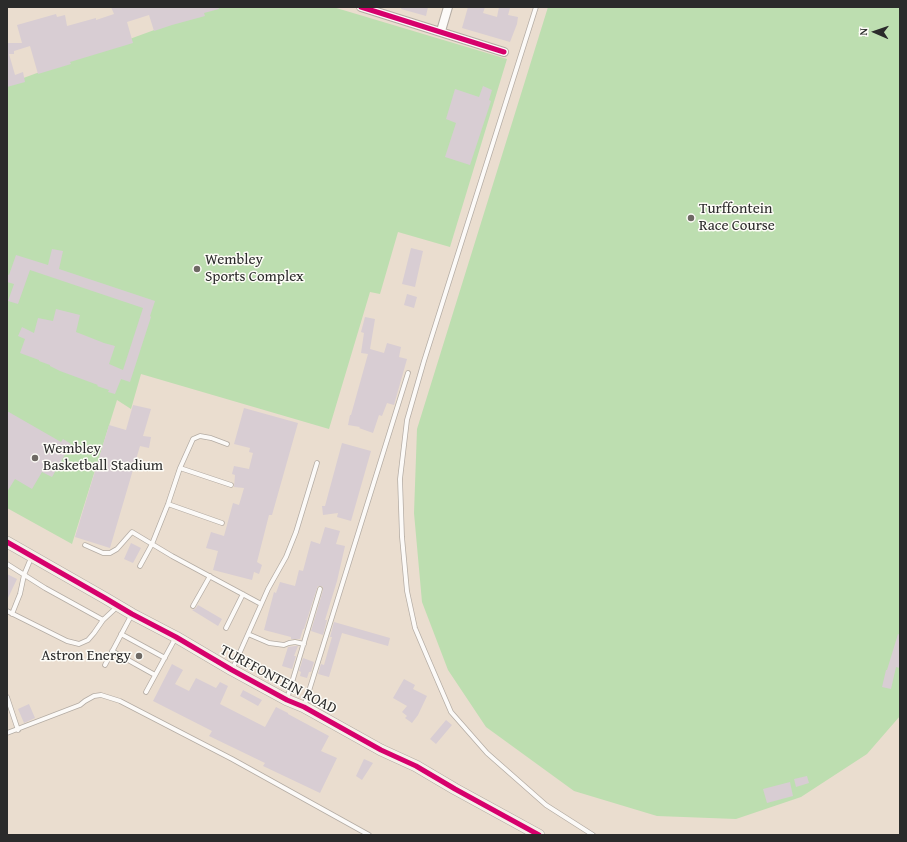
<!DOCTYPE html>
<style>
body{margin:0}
#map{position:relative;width:907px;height:842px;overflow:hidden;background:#eaddcf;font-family:"Gentium Book Plus",serif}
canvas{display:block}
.frame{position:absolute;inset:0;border:8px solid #2b2b2b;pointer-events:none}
.north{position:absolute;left:855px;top:12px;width:40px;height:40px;-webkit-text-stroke:3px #fdfcf7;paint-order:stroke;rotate:272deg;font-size:11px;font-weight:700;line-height:16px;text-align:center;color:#2b2b2b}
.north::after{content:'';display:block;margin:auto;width:14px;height:18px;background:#2b2b2b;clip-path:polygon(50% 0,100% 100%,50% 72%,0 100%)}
</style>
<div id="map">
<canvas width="907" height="842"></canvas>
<div class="frame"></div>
<div class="north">N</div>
</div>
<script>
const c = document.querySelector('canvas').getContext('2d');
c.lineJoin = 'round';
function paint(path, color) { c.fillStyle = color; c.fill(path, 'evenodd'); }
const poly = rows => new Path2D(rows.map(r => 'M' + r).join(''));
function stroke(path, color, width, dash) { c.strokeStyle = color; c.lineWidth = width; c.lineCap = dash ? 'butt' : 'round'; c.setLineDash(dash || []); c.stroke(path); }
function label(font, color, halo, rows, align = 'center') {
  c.font = font + ' "Gentium Book Plus",serif'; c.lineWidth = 3; c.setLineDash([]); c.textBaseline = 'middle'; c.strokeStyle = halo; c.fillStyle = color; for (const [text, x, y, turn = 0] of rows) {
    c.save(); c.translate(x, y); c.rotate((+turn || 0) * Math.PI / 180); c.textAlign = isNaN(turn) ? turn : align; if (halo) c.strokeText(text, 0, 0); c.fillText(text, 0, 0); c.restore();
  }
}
const green = poly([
 [217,7,333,7,507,59,450,247,398,232,380,294,370,292,329,429,141,374,131,409,117,400,72,544,7,508,7,84],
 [548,7,900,7,900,716,867,754,801,797,736,819,657,816,574,791,486,727,448,670,422,602,414,513,417,429]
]);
const building = poly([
 [111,7,218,7,219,9,204,13,205,16,172,25,154,31,149,15,127,22,133,43,70,62,71,64,38,74,30,46,14,51,14,54,7,54,7,43,22,43,17,25,56,14,57,17,65,15,67,26,96,18,96,20,114,14],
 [402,7,428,7,426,16,401,9],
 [468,7,485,7,483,13,497,17,499,7,510,8,508,15,518,17,517,24,510,42,462,28],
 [7,54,9,54,15,75,23,72,25,82,7,87],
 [483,86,492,90,489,100,491,101,470,165,445,157,456,123,446,119,455,89,479,97],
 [411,248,423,251,415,287,402,284],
 [52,249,63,251,59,269,155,301,150,316,151,317,130,382,121,379,115,394,108,392,109,390,97,386,98,385,60,371,50,366,50,365,39,361,39,360,20,353,25,339,18,336,22,327,34,333,38,318,53,321,56,309,80,315,76,332,104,343,115,346,109,364,123,370,143,308,30,270,18,304,8,301,14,284,7,282,7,274,9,275,16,255,48,265],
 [407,294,417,297,414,308,404,305],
 [365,317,375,319,370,349,384,353,387,343,401,347,399,357,407,359,394,405,387,403,382,416,379,415,373,433,359,428,360,427,348,425,350,415,351,415,368,354,361,353,364,333,361,332],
 [133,405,151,409,143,436,151,437,149,448,140,446,110,548,75,537,109,425,126,430],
 [244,408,298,423,272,515,269,515,257,562,262,565,259,574,254,572,252,580,213,570,218,551,206,548,211,532,224,536,233,503,239,505,244,488,234,487,235,475,232,474,234,466,249,469,253,453,249,452,250,448,234,444],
 [7,411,61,442,63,439,71,444,52,477,42,472,32,489,15,479,7,492],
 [342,443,371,451,351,521,337,517,338,513,323,515,322,506,325,506],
 [325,527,340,531,336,544,345,546,337,581,325,620,327,620,323,635,311,631,323,590,323,587,321,586,318,586,317,588,304,629,303,629,300,639,291,639,291,637,264,630,274,592,276,593,280,582,295,586,299,570,303,571,311,541,320,544],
 [131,543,141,548,133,563,124,559],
 [7,574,17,579,7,600],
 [198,605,222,619,218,626,192,610,195,609],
 [334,622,390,638,388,646,342,633,329,677,318,674,321,664,324,665,332,637,330,637],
 [898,634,900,635,900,668,896,667,891,689,882,687,886,670,887,670],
 [295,646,298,646,294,656,296,656,292,669,282,666,288,647],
 [303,658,314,662,311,672,309,672,307,678,300,676,301,672,299,671],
 [172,664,183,670,175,684,189,691,196,678,216,688,220,682,228,686,220,704,265,727,276,707,288,713,288,714,329,736,321,751,337,758,320,793,263,766,265,763,209,736,212,731,153,701],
 [404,679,415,685,413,689,427,696,418,715,412,723,405,718,407,716,402,712,407,706,393,698],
 [243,690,262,700,258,706,240,696],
 [29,704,35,718,24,723,18,709],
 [446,720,452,725,436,744,430,739],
 [364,759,373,763,362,780,356,776],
 [807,776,809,783,796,787,794,779],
 [790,782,793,796,767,803,763,789]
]);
const lane = poly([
 [536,7,424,361,407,420,400,479,402,537,407,591,415,628,429,661,451,712,487,753,546,805,593,835],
 [180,468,231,485],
 [168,504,222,523],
 [85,545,103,553,110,553,117,549,132,532,172,556,261,604],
 [7,564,45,588,103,620],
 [140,566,152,544,168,504,180,468,193,439,200,436,211,438,227,444],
 [193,606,210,576],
 [7,611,67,641,79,644,88,640,94,633,103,620,118,606],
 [12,614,20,594,24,575,31,558],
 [226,628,243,594],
 [121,634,165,658],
 [248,634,269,643,284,645,289,643,295,642,304,644],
 [112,651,155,675],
 [105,665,132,614],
 [232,670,268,589,286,557,296,532,317,463],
 [146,692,176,637],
 [7,697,18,730],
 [287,699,320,589],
 [304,707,408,373],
 [7,733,80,705,85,701,94,696,101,695,120,701,232,759,369,835]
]);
const street = poly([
 [361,7,504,52],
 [441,31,448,7]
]);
const secondary = poly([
 [7,542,105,598,132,614,176,637,232,670,287,700,304,707,381,750,416,766,455,789,539,835]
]);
const cycleway = poly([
 [361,7,504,52],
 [7,542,105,598,132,614,176,637,232,670,287,700,304,707,381,750,416,766,455,789,539,835]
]);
const markers = [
 [691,218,4,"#6e6964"],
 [197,269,4,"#6e6964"],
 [35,458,4,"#6e6964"],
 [139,656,4,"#6e6964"]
];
const poiNames = [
 ["Turffontein",699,209],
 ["Race Course",699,226],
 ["Wembley",205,260],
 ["Sports Complex",205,277],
 ["Wembley",43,449],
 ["Basketball Stadium",43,466],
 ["Astron Energy",131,656,"right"]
];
const streetNames = [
 ["TURFFONTEIN ROAD",278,680,28]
];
paint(green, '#bddeb0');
paint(building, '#d8cdd3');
stroke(lane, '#b4aca4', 5.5);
stroke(street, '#b4aca4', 10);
stroke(secondary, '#b4aca4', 12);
stroke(lane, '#fcfaf8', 4);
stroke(street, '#fcfaf8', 8);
stroke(secondary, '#f5f0e9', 11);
stroke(cycleway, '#d6006c', 5);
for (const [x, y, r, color] of markers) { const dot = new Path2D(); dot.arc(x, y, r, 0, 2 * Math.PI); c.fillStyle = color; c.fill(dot); stroke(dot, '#fdfcf7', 1.5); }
label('15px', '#2b2b2b', '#fdfcf7', poiNames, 'left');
label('15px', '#2b2b2b', '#fdfcf7', streetNames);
</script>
